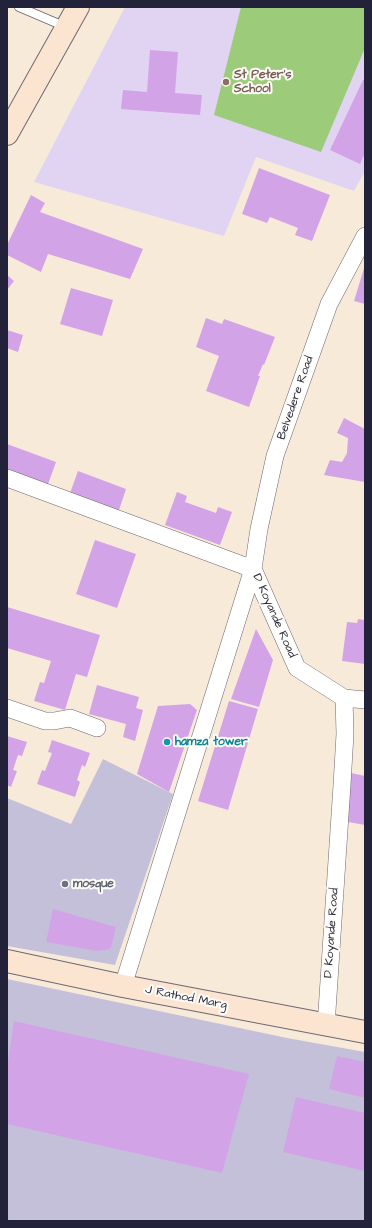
<!DOCTYPE html>
<style>
body{margin:0}
#map{position:relative;width:372px;height:1228px;overflow:hidden;background:#f8ead9;font-family:"Architects Daughter",sans-serif}
canvas{display:block}
.frame{position:absolute;inset:0;border:8px solid #22223b;pointer-events:none}
</style>
<div id="map">
<canvas width="372" height="1228"></canvas>
<div class="frame"></div>
</div>
<script>
const c = document.querySelector('canvas').getContext('2d');
c.lineJoin = 'round';
function paint(path, color) { c.fillStyle = color; c.fill(path, 'evenodd'); }
const poly = rows => new Path2D(rows.map(r => 'M' + r).join(''));
function stroke(path, color, width, dash) { c.strokeStyle = color; c.lineWidth = width; c.lineCap = dash ? 'butt' : 'round'; c.setLineDash(dash || []); c.stroke(path); }
function label(font, color, halo, rows, align = 'center') {
  c.font = font + ' "Architects Daughter",sans-serif'; c.lineWidth = 4; c.setLineDash([]); c.textBaseline = 'middle'; c.strokeStyle = halo; c.fillStyle = color; for (const [text, x, y, turn = 0] of rows) {
    c.save(); c.translate(x, y); c.rotate((+turn || 0) * Math.PI / 180); c.textAlign = isNaN(turn) ? turn : align; if (halo) c.strokeText(text, 0, 0); c.fillText(text, 0, 0); c.restore();
  }
}
const built = poly([
 [125,7,365,7,365,171,354,191,256,157,224,236,34,182]
]);
const industrial = poly([
 [103,759,173,794,115,965,7,946,7,798,71,824],
 [7,979,287,1038,365,1052,365,1221,7,1221]
]);
const green = poly([
 [241,7,365,7,365,48,321,152,214,115]
]);
const building = poly([
 [150,50,178,52,175,93,202,95,200,115,121,109,123,90,147,92],
 [363,80,365,80,365,153,360,164,330,150],
 [259,168,330,195,312,241,295,235,298,228,270,217,267,223,242,214],
 [31,195,45,203,40,212,143,249,130,279,48,254,41,272,7,255,7,245],
 [365,265,365,304,354,301],
 [7,275,14,281,7,290],
 [71,288,113,300,102,336,60,324],
 [206,318,222,324,224,319,275,337,264,365,263,364,258,376,260,376,249,407,206,391,219,356,196,347],
 [7,330,23,335,18,352,7,348],
 [344,418,365,429,365,482,324,475,330,460,342,462,347,453,348,438,337,433],
 [7,444,56,462,47,487,7,472],
 [78,471,126,489,118,513,69,496],
 [177,492,187,496,185,502,216,513,218,507,232,512,220,545,165,525],
 [95,540,136,554,117,608,76,594],
 [7,607,100,635,87,677,76,674,65,710,34,701,40,682,44,683,51,661,7,648],
 [358,619,365,620,365,664,342,661,347,622,357,623],
 [256,629,273,660,259,707,231,699],
 [97,685,139,697,136,708,143,710,135,741,123,737,126,724,89,714],
 [229,701,258,709,228,810,198,801],
 [190,704,197,710,169,792,137,774,158,706],
 [7,736,27,742,22,756,18,755,13,770,17,771,11,787,7,785],
 [52,740,90,753,85,767,82,765,77,780,80,782,75,797,37,784,42,770,45,771,52,753,48,752],
 [351,773,365,776,365,825,343,821],
 [53,909,116,927,111,948,106,950,97,951,46,942],
 [14,1021,249,1074,222,1173,7,1124,7,1069],
 [337,1056,365,1062,365,1098,329,1089],
 [296,1097,365,1113,365,1171,283,1152]
]);
const lane = poly([
 [19,7,66,27]
]);
const street = poly([
 [7,478,253,569],
 [253,569,297,668,344,698],
 [344,698,365,700],
 [7,708,45,721,54,721,70,718,97,728],
 [123,986,253,569,259,529,275,456,329,304,365,236],
 [326,1026,342,785,345,734,344,698]
]);
const secondary = poly([
 [7,134,78,7],
 [7,961,123,986,365,1032]
]);
const markers = [
 [226,82,4,"#8d6e63"],
 [167,742,4,"#0f9aa8"],
 [65,884,4,"#6b7280"]
];
const educationNames = [
 ["St Peter's",234,75],
 ["School",234,89]
];
const streetNames = [
 ["Belvedere Road",296,398,-71],
 ["D Koyande Road",274,616,66],
 ["D Koyande Road",332,933,-86],
 ["J Rathod Marg",186,998,11]
];
const cultureNames = [
 ["hamza tower",175,742]
];
const worshipNames = [
 ["mosque",73,884]
];
paint(built, '#e1d4f3');
paint(industrial, '#c5c0da');
paint(green, '#9ccc7a');
paint(building, '#d3a3e8');
stroke(lane, '#6d6872', 10);
stroke(street, '#6d6872', 18);
stroke(secondary, '#6d6872', 24);
stroke(lane, '#fff', 8);
stroke(street, '#fff', 17);
stroke(secondary, '#fce5d0', 22);
for (const [x, y, r, color] of markers) { const dot = new Path2D(); dot.arc(x, y, r, 0, 2 * Math.PI); c.fillStyle = color; c.fill(dot); stroke(dot, '#fdfcf7', 1.5); }
label('bold 12px', '#785e54', '#fdfcf7', educationNames, 'left');
label('12px', '#22223b', '#fdfcf7', streetNames);
label('bold 12px', '#0d838f', '#fdfcf7', cultureNames, 'left');
label('bold 12px', '#5b616d', '#fdfcf7', worshipNames, 'left');
</script>
